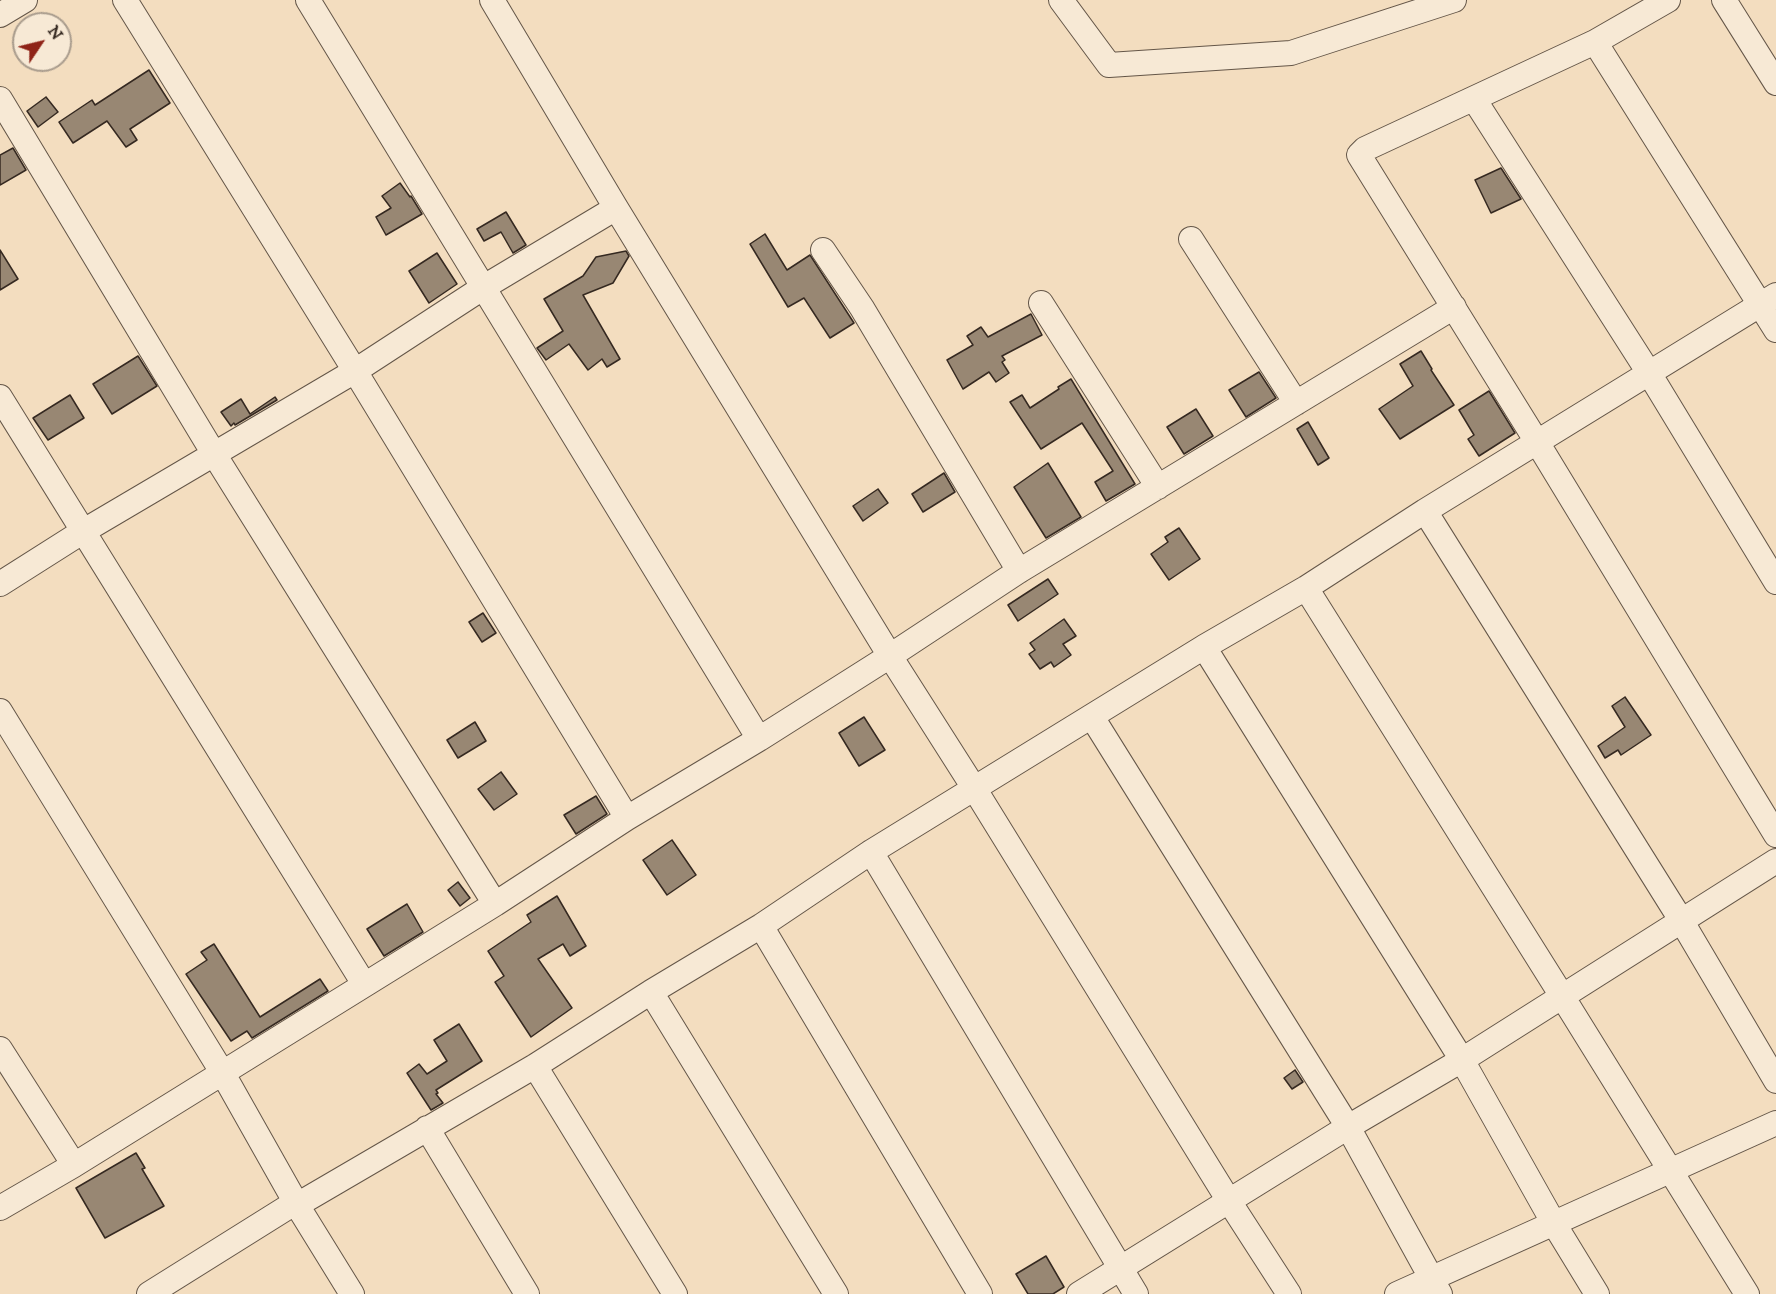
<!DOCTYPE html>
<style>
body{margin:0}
#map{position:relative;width:1776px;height:1294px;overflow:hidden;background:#f3ddbf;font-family:"IM FELL DW Pica",serif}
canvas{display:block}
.north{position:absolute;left:12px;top:12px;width:60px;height:60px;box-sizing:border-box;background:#f7e9d5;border:2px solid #a99c8d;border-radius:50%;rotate:55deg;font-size:16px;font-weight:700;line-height:24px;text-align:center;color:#352921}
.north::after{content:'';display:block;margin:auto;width:21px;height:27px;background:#8f2418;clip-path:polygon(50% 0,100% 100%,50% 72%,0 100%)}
</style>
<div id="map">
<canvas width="1776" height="1294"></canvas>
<div class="north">N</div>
</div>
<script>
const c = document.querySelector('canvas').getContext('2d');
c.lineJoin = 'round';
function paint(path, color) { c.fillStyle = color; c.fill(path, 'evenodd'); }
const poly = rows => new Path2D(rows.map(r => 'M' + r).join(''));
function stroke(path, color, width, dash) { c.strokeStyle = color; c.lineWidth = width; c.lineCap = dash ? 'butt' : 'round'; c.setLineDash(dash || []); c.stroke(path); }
const building = poly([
 [149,70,170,103,130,129,137,140,126,147,107,121,73,143,59,122,92,100,95,105,149,70],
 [46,97,58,112,38,127,27,111,46,97],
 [13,148,26,170,0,185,0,155,13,148],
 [1501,168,1521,199,1491,213,1475,180,1501,168],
 [400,183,410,197,411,196,422,214,386,235,376,217,391,208,382,196,400,183],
 [506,212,526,245,513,253,501,232,484,241,477,229,506,212],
 [765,234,787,270,810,255,854,323,830,338,804,298,788,307,750,244,765,234],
 [0,250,18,279,0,290,0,250],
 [626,251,629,256,613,283,583,295,620,359,607,367,602,359,588,370,569,344,546,360,537,348,563,331,544,299,583,276,596,257,626,251],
 [437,253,457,284,429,303,409,271,437,253],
 [1031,314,1042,335,1002,356,1005,360,1002,362,1009,373,996,382,989,372,963,389,947,360,973,345,967,336,981,327,988,337,1031,314],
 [1421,351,1432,369,1431,370,1454,405,1400,439,1379,409,1413,386,1400,364,1421,351],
 [138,356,157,386,112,414,93,384,138,356],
 [1259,372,1276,398,1246,417,1229,390,1259,372],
 [1071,379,1135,484,1106,501,1095,482,1113,471,1082,423,1041,449,1010,402,1022,395,1030,408,1059,389,1058,387,1071,379],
 [1489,391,1515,433,1479,456,1468,439,1474,435,1459,410,1489,391],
 [70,395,84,418,48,440,33,418,70,395],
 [275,397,277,400,235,425,234,423,231,426,221,412,241,399,250,414,275,397],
 [1196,409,1213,436,1184,454,1167,427,1196,409],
 [1308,422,1329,458,1318,465,1297,429,1308,422],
 [1048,463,1081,517,1046,538,1014,487,1048,463],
 [944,473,955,492,923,512,912,494,944,473],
 [878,489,888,503,863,521,853,506,878,489],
 [1179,528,1200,559,1169,580,1151,554,1168,542,1165,537,1179,528],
 [1048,579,1058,594,1018,621,1008,605,1048,579],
 [483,613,496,633,482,642,469,622,483,613],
 [1064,619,1076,636,1063,644,1071,655,1054,667,1051,662,1040,669,1029,654,1035,650,1030,643,1064,619],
 [1625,697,1651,735,1621,755,1618,750,1605,758,1598,746,1625,727,1612,706,1625,697],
 [864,717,885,750,859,766,839,733,864,717],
 [475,722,486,741,458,758,447,740,475,722],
 [501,772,517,794,494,810,478,789,501,772],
 [596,796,607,814,576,834,564,815,596,796],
 [672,840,696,875,667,895,643,860,672,840],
 [458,882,470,898,460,906,448,890,458,882],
 [557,896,586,946,570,956,563,944,538,959,572,1008,531,1037,495,982,504,976,488,951,531,922,527,915,557,896],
 [407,904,423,932,384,956,367,929,407,904],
 [214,944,260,1017,320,979,328,991,252,1038,247,1031,231,1041,186,974,207,960,201,952,214,944],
 [459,1024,482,1061,436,1090,438,1093,436,1094,443,1103,431,1110,407,1073,419,1064,427,1074,447,1061,434,1040,459,1024],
 [1295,1070,1303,1082,1292,1089,1284,1078,1295,1070],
 [136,1153,145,1168,142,1169,164,1206,105,1238,76,1188,136,1153],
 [1046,1256,1064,1287,1053,1294,1028,1294,1016,1274,1046,1256]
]);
const minor = poly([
 [125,0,355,371,627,818],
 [308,0,759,739],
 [492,0,616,208,890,656,974,788,1229,1201,1289,1294],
 [1061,0,1109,65,1291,53,1454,0],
 [1668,0,1595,42,1365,149,1359,155,1537,442,1776,835],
 [1724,0,1776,83],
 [0,15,25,0],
 [1595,42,1776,330],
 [0,99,214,454,495,904],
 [1474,99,1649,373,1776,582],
 [1191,239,1296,403],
 [823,250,862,308,1019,571],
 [1041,303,1158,487],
 [0,397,364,984],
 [1425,511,1681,920,1776,1081],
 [0,584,82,532,355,371,484,287,616,208],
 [1306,588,1562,996,1747,1294],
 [1204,647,1462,1060,1553,1222,1597,1294],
 [0,711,222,1072,297,1205,352,1294],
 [1092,717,1348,1127,1440,1294],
 [871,852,1136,1294],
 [761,926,980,1294],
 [651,992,836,1294],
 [0,1049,74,1165],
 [535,1066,675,1294],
 [427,1128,527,1294],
 [297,1205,535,1066,651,992,761,926,871,852,1204,647,1306,588,1425,511,1776,295],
 [0,1208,74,1165,495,904,627,818,759,739,890,656,1019,571,1454,307],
 [149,1294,296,1202],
 [1079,1294,1348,1127,1462,1060,1776,861],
 [1397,1294,1776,1123]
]);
paint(building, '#988773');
stroke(building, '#352921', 1.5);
stroke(minor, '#645648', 26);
stroke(minor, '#f7e9d5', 24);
</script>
